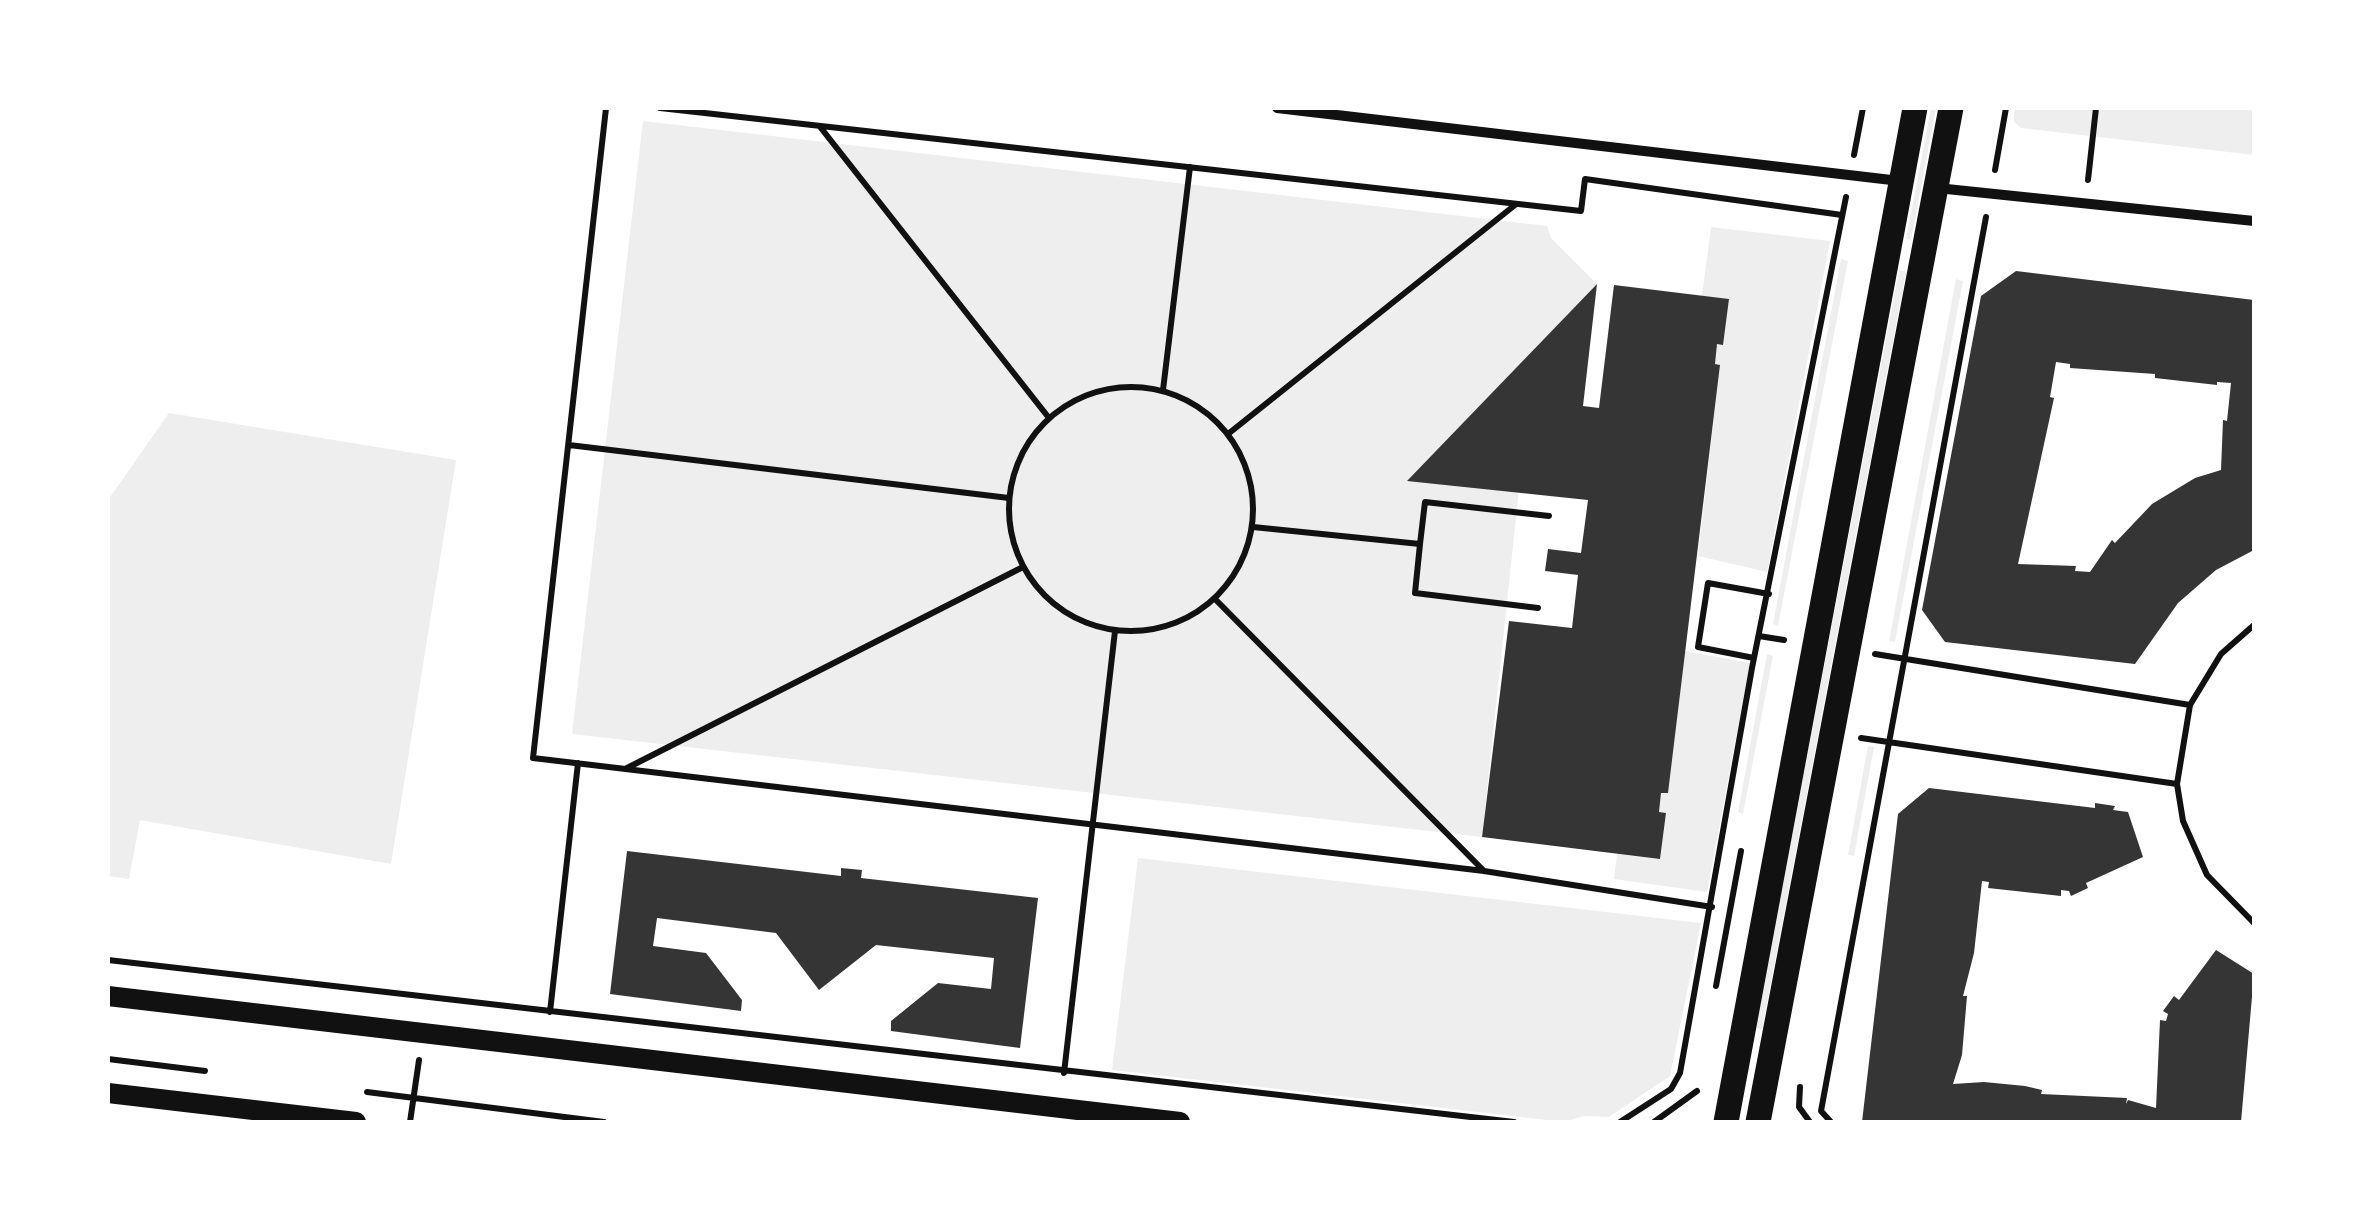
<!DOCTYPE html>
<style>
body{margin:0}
#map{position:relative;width:2362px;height:1230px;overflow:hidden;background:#fff;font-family:Rubik,sans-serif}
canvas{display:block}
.frame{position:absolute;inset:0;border:110px solid #fff;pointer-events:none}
</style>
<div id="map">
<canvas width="2362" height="1230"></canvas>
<div class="frame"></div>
</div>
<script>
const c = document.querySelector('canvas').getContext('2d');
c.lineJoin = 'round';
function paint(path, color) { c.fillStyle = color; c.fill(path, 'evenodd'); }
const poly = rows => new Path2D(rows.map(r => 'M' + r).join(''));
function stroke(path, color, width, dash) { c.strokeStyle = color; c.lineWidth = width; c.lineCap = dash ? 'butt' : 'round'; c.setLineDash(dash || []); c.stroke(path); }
const green = poly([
 [1931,108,1936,108,1911,240,1906,239],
 [2014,108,2254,108,2254,155,2021,128,2014,122],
 [643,121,1547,226,1551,238,1597,284,1534,349,1482,837,572,734],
 [1711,227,1830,241,1767,572,1698,556,1720,366,1715,364,1717,344,1723,344,1729,299,1702,296],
 [1841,259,1848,261,1778,626,1773,624],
 [1899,270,1906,272,1762,1029,1756,1028],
 [1956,279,1963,281,1895,642,1889,641],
 [169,413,456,460,391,864,140,820,129,879,108,876,108,500],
 [1685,651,1750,663,1707,892,1614,879,1617,854,1660,859,1666,813,1659,812,1661,793,1668,793],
 [1767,654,1773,656,1743,814,1738,812],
 [1868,746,1874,747,1854,856,1848,855],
 [1138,858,1701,923,1670,1076,1609,1117,1584,1116,1564,1122,1112,1070]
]);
const building = poly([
 [2016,271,2254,300,2254,550,2216,570,2178,603,2135,664,1945,642,1922,610,1981,296],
 [2056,362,2070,364,2070,368,2155,374,2155,378,2217,385,2217,382,2231,383,2227,421,2223,420,2221,470,2195,478,2152,504,2115,543,2112,540,2090,572,2075,571,2076,566,2018,564,2054,398,2050,397],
 [1597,284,1583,406,1599,408,1614,285,1729,299,1723,345,1717,344,1715,364,1720,365,1668,793,1661,793,1659,812,1666,813,1660,859,1482,837,1509,621,1572,628,1578,575,1545,571,1548,549,1581,553,1588,500,1407,481],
 [1929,788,2095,808,2095,803,2115,806,2113,810,2128,812,2143,857,2086,883,2088,888,2071,896,2069,891,2061,890,2061,896,1988,888,1989,882,1982,881,1974,953,1963,996,1967,996,1962,1055,1953,1084,1984,1082,2025,1086,2042,1090,2041,1094,2127,1098,2126,1104,2128,1100,2156,1108,2160,1020,2166,1021,2168,1014,2163,1011,2174,996,2179,1000,2216,950,2254,974,2241,1122,1862,1122,1898,814],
 [627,851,841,876,841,868,862,870,861,878,1038,898,1020,1048,891,1031,891,1021,938,983,991,989,994,958,876,945,819,990,776,933,657,918,653,946,706,953,742,1000,741,1011,610,994]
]);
const path = poly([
 [606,108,533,758,1484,871,1712,907],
 [660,108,1581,211,1585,179,1842,215],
 [821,128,1049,418],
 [1854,155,1863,108],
 [1995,170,2006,108],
 [2088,180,2096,108],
 '1009 509a122 122 0 1 1 244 0a122 122 0 1 1-244 0Z',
 [1163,390,1190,167],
 [1228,434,1515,205],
 [569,445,1009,498],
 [1253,527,1420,544,1425,502,1549,516],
 [1420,544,1415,593,1538,608],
 [1215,599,1484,871],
 [2254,625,2221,654,2190,705,2177,784,2183,821,2207,875,2254,923],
 [1759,636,1784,640],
 [1875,654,2190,705],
 [1754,658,1698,647,1708,583,1769,594],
 [1861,738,2177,784],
 [627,768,1023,567],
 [108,960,1514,1122],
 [1716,986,1741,851],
 [550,1012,578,763],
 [108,1059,205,1071],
 [1064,1073,1115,631],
 [1800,1087,1799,1107,1810,1122],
 [367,1092,604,1122],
 [410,1122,419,1060],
 [1620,1122,1671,1089,1680,1073,1752,668,1846,197],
 [1654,1122,1697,1091],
 [1831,1122,1821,1111,1986,217]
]);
const minor = poly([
 [1277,108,1900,181],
 [1937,188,2254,221]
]);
const secondary = poly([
 [108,996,1180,1122],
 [108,1093,356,1122]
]);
const primary = poly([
 [1726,1122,1915,108],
 [1758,1122,1951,108]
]);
paint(green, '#eee');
paint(building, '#353535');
stroke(path, '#111', 6);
stroke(minor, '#111', 10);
stroke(secondary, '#111', 20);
stroke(primary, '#111', 25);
</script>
